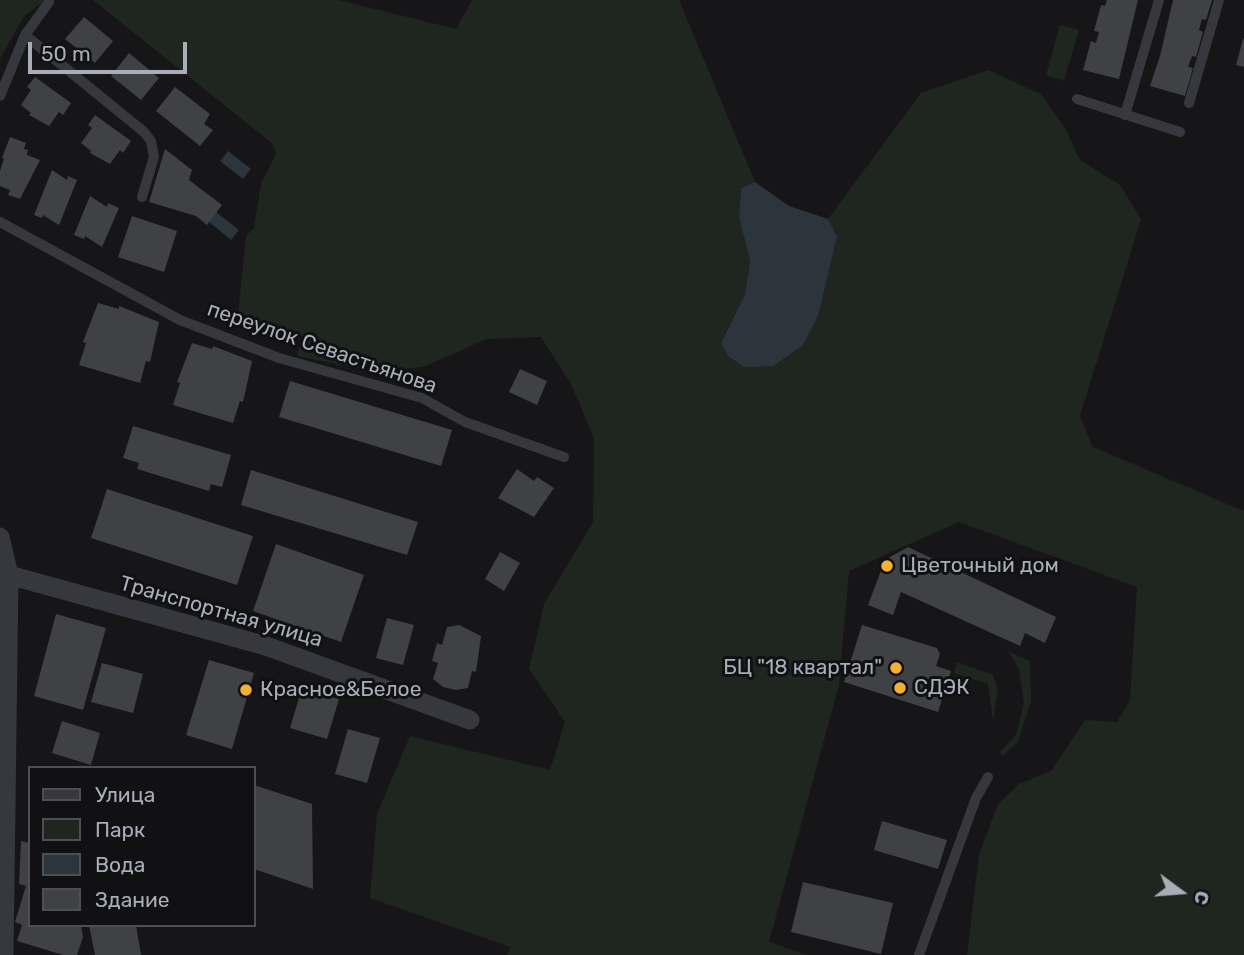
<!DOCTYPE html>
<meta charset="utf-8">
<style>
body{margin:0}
#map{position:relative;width:1244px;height:955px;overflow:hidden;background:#161618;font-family:Rubik,sans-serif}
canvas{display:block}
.legend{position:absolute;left:28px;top:766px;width:228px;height:161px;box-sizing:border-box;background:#111113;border:2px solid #4d4f55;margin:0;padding:9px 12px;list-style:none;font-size:21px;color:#a8adb8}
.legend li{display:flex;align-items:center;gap:14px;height:35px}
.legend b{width:35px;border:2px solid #4d4f55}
.north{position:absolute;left:1146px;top:857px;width:70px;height:70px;-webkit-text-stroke:5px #111113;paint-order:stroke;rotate:106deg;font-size:19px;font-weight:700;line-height:28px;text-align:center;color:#a8adb8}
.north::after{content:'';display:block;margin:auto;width:24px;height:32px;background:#a8adb8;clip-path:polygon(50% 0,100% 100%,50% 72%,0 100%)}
.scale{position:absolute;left:28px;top:42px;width:159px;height:32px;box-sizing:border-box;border:4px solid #a8adb8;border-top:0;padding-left:9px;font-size:21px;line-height:24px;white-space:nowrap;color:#a8adb8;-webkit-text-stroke:5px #111113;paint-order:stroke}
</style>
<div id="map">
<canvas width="1244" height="955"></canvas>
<ul class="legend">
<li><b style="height:9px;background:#37383d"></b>Улица</li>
<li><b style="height:19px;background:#1e261f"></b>Парк</li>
<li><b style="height:19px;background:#2c353c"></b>Вода</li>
<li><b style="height:19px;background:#404145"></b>Здание</li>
</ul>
<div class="north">С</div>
<div class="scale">50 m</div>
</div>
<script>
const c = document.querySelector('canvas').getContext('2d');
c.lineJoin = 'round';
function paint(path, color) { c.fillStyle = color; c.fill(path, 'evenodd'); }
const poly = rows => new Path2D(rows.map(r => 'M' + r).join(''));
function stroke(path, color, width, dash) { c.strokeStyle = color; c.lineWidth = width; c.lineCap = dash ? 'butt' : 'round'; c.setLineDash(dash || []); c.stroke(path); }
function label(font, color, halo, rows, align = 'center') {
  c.font = font + ' Rubik,sans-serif'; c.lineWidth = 6; c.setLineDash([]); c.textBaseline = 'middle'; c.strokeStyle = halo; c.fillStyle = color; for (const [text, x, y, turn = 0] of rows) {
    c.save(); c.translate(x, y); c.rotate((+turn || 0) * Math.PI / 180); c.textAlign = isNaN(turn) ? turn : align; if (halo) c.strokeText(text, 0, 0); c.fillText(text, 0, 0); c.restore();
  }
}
const green = poly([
 [0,0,46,0,24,16,0,59],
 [93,0,339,0,456,29,472,0,679,0,755,182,741,188,739,217,750,261,745,294,721,343,828,262,837,236,828,219,921,93,988,70,1041,94,1066,130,1080,160,1120,185,1141,219,1080,416,1093,447,1244,511,1244,955,967,955,979,855,998,804,1019,784,1051,771,1085,720,1117,722,1130,700,1137,587,959,522,849,571,839,685,769,942,807,955,507,955,510,947,370,898,377,814,410,736,550,770,565,722,529,669,544,604,593,522,594,438,572,386,541,337,487,339,423,367,376,372,297,356,303,337,238,315,246,236,254,228,261,183,276,154,273,144],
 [1060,25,1079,30,1064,81,1046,75],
 [1008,651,1030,661,1031,701,1018,742,1002,756,1000,752,1016,735,1024,703,1019,669],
 [957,662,993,675,998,689,993,721,988,684,954,673]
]);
const water = poly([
 [228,151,251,169,243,179,220,161],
 [755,182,789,206,828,219,837,236,818,316,803,345,773,366,744,367,728,356,721,343,745,294,750,261,739,217,741,188],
 [216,212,239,230,231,240,209,222]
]);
const building = poly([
 [1107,0,1138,0,1119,79,1083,70,1091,41,1096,43,1099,32,1094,31,1101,5,1105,6],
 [1173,0,1212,0,1206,20,1202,19,1199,30,1203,32,1196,57,1192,56,1188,67,1193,68,1185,96,1150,86,1160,56],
 [84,17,113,41,95,63,65,39],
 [1243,39,1244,39,1244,67,1236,65],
 [129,53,159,78,141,100,111,76],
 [35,77,71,103,63,115,59,112,49,126,29,115,31,113,21,105,31,90,27,87],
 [175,87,210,114,204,124,213,130,200,146,156,111],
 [95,115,131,141,123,153,120,150,110,164,90,153,91,151,81,143,92,128,88,125],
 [10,137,26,143,24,149,28,150,27,155,40,160,20,199,8,195,10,190,0,186,0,171,4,159,2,158],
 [165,149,192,170,189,180,222,205,207,225,196,216,149,202],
 [52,170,67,180,68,176,77,180,59,225,43,215,42,218,34,215],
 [90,196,107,207,108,203,119,208,102,247,85,236,84,239,74,235],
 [132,216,177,231,164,272,118,257],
 [98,303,119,309,119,306,159,322,150,362,146,361,140,383,79,365,86,343,83,342],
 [192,343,212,349,213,346,252,361,243,402,240,401,233,423,173,405,180,383,177,382],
 [520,369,547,381,537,405,509,392],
 [290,381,452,430,441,466,279,417],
 [133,426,231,455,222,487,211,484,209,491,137,469,139,463,123,458],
 [517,469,534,481,537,477,554,488,534,517,498,498],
 [251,470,418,522,407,555,241,505],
 [107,489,253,536,237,585,91,538],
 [276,544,364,575,341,642,253,611],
 [908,547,1056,617,1045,643,1025,633,1020,646,901,592,893,615,868,605,885,560],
 [500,552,520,563,504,591,485,579],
 [56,614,106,628,83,710,34,696],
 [387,618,414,625,403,665,376,658],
 [459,625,481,636,476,672,472,671,468,688,456,690,443,687,433,679,438,663,432,661,437,643,442,645,447,627],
 [862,625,937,648,940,654,936,666,951,671,938,712,844,682],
 [209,660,254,673,232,749,186,735],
 [102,663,143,674,133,713,91,702],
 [302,688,339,699,327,739,290,728],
 [62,721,100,733,91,765,52,753],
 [348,729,380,738,367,783,335,774],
 [254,785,312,804,313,889,254,869],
 [882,821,947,840,938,869,874,850],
 [21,841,30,843,30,925,81,925,83,937,77,955,63,955,17,941,22,925,15,922,26,886,19,884],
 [803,882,893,903,881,954,791,932],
 [89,925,136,925,141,955,95,955]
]);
const lane = poly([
 [25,35,144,132,151,141,154,157,142,197],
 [0,96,25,35,49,2],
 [1077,99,1180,132],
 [1189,103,1219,0],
 [1125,115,1159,0],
 [0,222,180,320,279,358,422,398,465,422,564,457],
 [919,955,976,798,988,777]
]);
const street = poly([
 [0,537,9,575,4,955],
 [9,575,266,646,470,720]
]);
const markers = [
 [887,566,7,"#f2b134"],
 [896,668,7,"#f2b134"],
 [900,688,7,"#f2b134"],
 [246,690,7,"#f2b134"]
];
const streetNames = [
 ["переулок Севастьянова",322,348,19],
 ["Транспортная улица",221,612,16]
];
const poiNames = [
 ["Цветочный дом",901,566],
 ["БЦ \"18 квартал\"",882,668,"right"],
 ["СДЭК",914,688],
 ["Красное&Белое",260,690]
];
paint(green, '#1e261f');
paint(water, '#2c353c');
paint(building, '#404145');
stroke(lane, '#37383d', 10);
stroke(street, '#37383d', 19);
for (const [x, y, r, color] of markers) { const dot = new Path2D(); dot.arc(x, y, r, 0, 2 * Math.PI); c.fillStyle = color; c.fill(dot); stroke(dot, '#111113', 2.5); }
label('21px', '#a8adb8', '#111113', streetNames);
label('21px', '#a8adb8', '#111113', poiNames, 'left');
</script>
